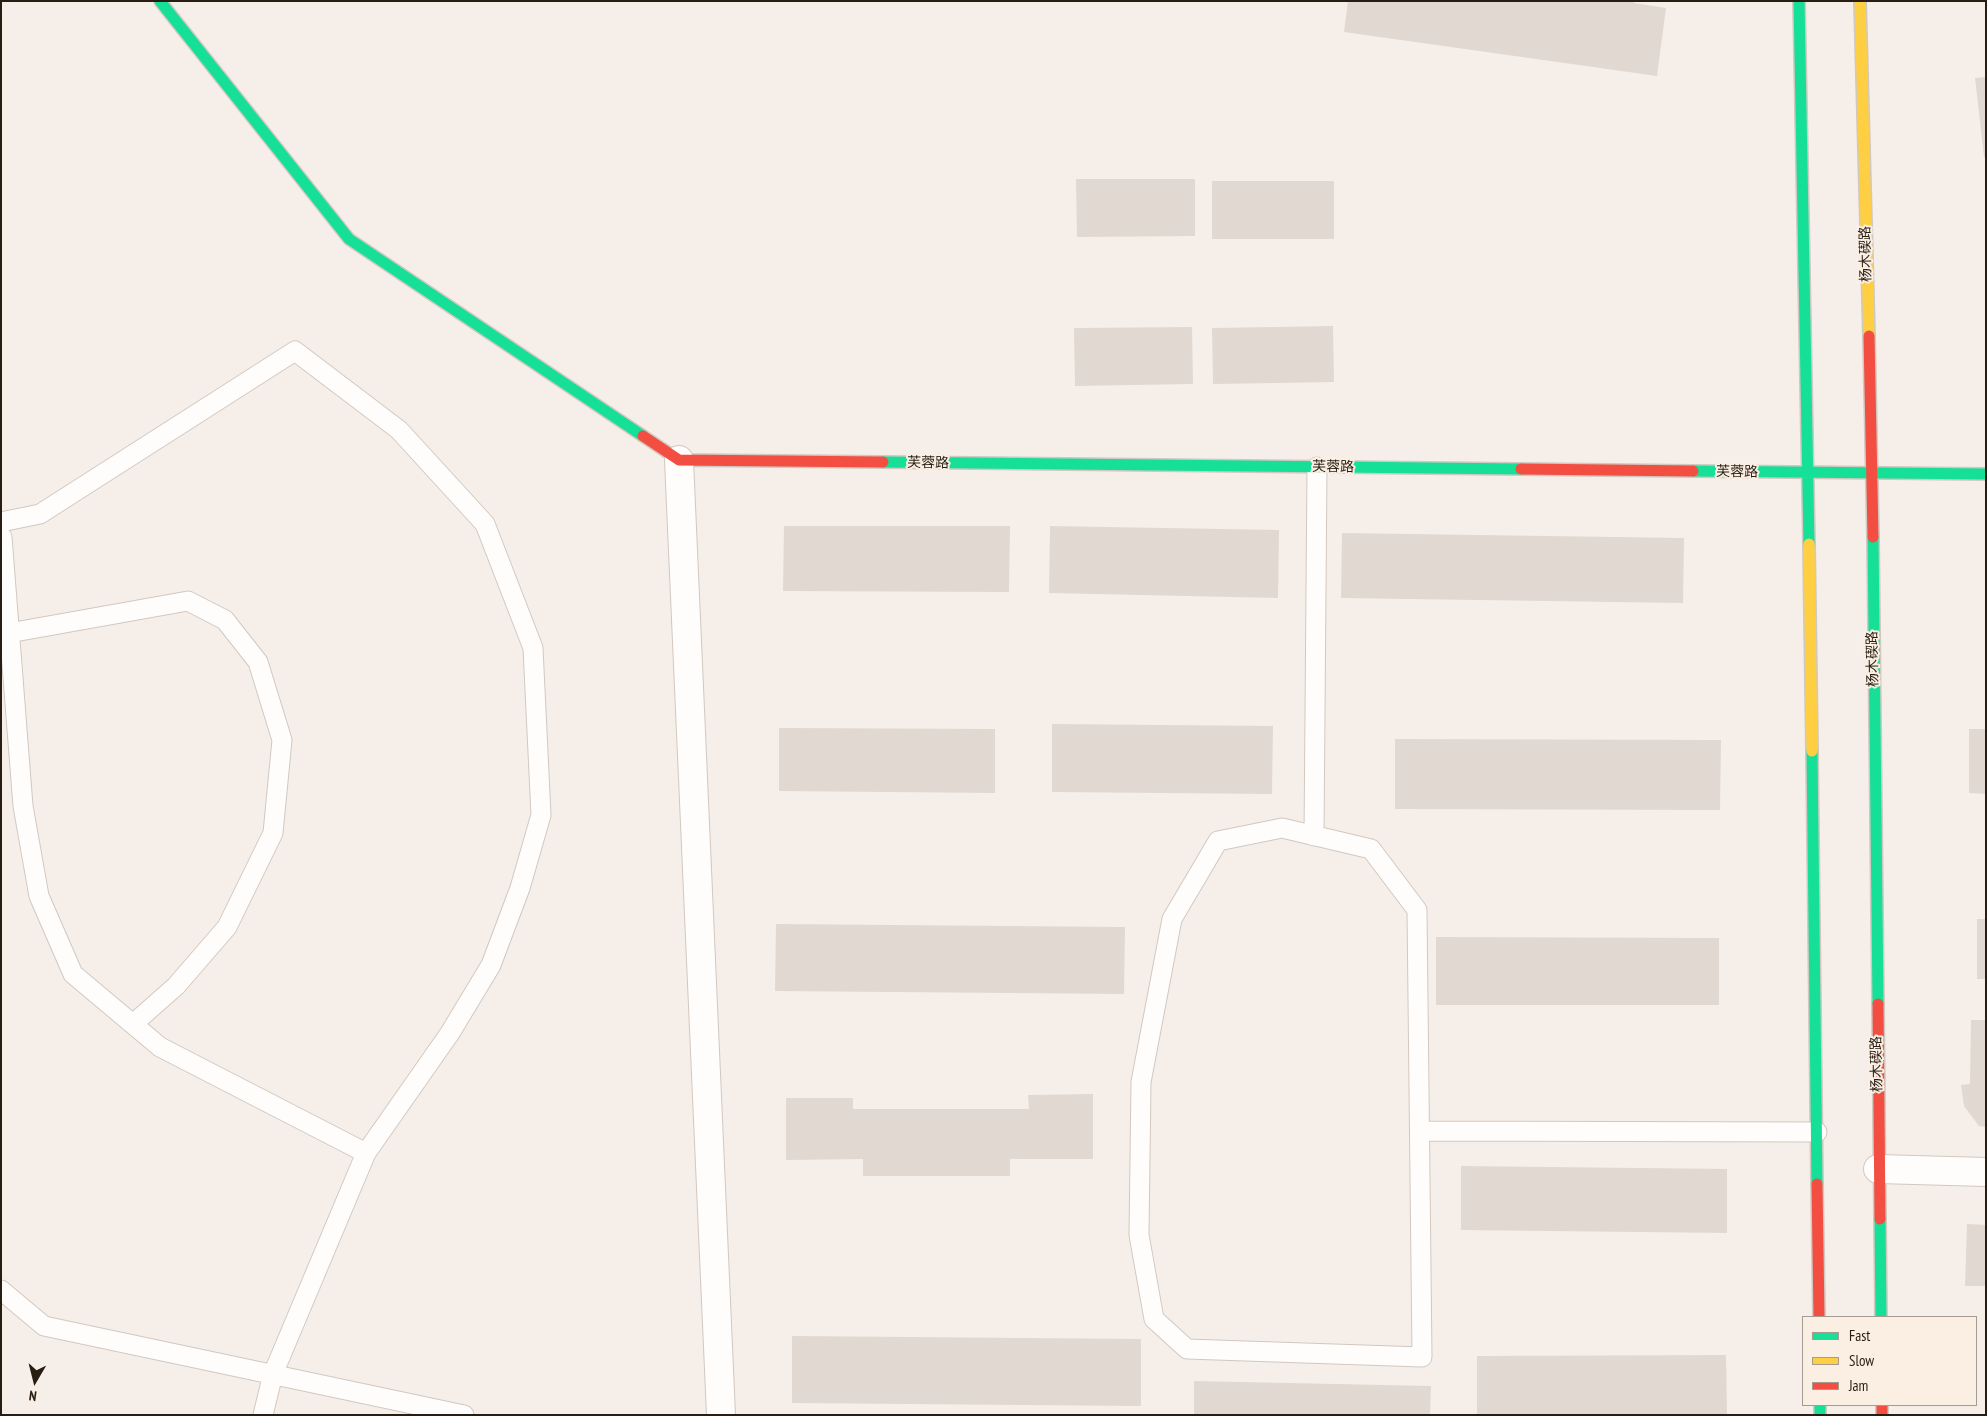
<!DOCTYPE html>
<html>
<head>
<meta charset="utf-8">
<style>
	body { margin:0 }
	#map { position:relative; width:1987px; height:1416px; overflow:hidden; background:#f6efe9; font-family:"PT Sans Narrow",sans-serif }
	canvas { display:block }
	.frame { position:absolute; inset:0; border:2px solid #271d12; pointer-events:none }
	.legend { position:absolute; left:1802px; top:1316px; width:175px; height:90px; box-sizing:border-box; background:#fbefe4; border:1px solid #a69b90; margin:0; padding:6px 9px; list-style:none; font-size:15px; color:#271d12 }
	.legend li { display:flex; align-items:center; gap:10px; height:25px }
	.legend b { width:25px; border:1px solid #a69b90 }
	.north { position:absolute; left:10px; top:1356px; width:50px; height:50px; -webkit-text-stroke:4px #fbefe4; paint-order:stroke; rotate:188deg; font-size:14px; font-weight:700; line-height:20px; text-align:center; color:#271d12 }
	.north::after { content:''; display:block; margin:auto; width:18px; height:22px; background:#271d12; clip-path:polygon(50% 0,100% 100%,50% 72%,0 100%) }
</style>
</head>
<body>
<div id="map">
<canvas width="1987" height="1416"></canvas>
<div class="frame"></div>
<ul class="legend">
<li><b style="height:6px;background:#16e098"></b>Fast</li>
<li><b style="height:6px;background:#ffcf43"></b>Slow</li>
<li><b style="height:6px;background:#f24e42"></b>Jam</li>
</ul>
<div class="north">N</div>
</div>
<script>
const ctx = document.querySelector('canvas').getContext('2d');
ctx.lineJoin = 'round';
function fill(path, color) { ctx.fillStyle = color; ctx.fill(path, 'evenodd'); }
function trace(path, color, width, dash) { ctx.strokeStyle = color; ctx.lineWidth = width; ctx.lineCap = dash ? 'butt' : 'round'; ctx.setLineDash(dash || []); ctx.stroke(path); }
function label(font, color, halo, rows, align = 'center') {
  ctx.font = font + ' "PT Sans Narrow","Noto Sans SC",sans-serif'; ctx.lineWidth = 4; ctx.setLineDash([]); ctx.textBaseline = 'middle'; ctx.strokeStyle = halo; ctx.fillStyle = color; for (const [text, x, y, turn = 0] of rows) {
    ctx.save(); ctx.translate(x, y); ctx.rotate((+turn || 0) * Math.PI / 180); ctx.textAlign = isNaN(turn) ? turn : align; if (halo) ctx.strokeText(text, 0, 0); ctx.fillText(text, 0, 0); ctx.restore();
  }
}
fill(new Path2D(`
	M1348 1H1634V3L1666 8 1657 76 1344 32Z
	M1986 77V157H1984L1975 78Z
	M1076 179H1195V236L1077 237Z
	M1212 181H1334V239H1212Z
	M1333 326 1334 382 1213 384 1212 328Z
	M1192 327 1193 384 1075 386 1074 328Z
	M784 526H1010L1009 592 783 591Z
	M1050 526 1279 530 1278 598 1049 593Z
	M1342 533 1684 538 1683 603 1341 598Z
	M1052 724 1273 726 1272 794 1052 792Z
	M779 728 995 729V793L779 791Z
	M1969 729H1986V794L1969 793Z
	M1395 739 1721 740 1720 810 1395 809Z
	M1977 919H1986V979H1977Z
	M776 924 1125 927 1124 994 775 991Z
	M1436 937 1719 938V1005H1436Z
	M1971 1020H1986V1127L1979 1126 1964 1106 1961 1085 1970 1084Z
	M1093 1094V1159H1010V1176H863V1159L786 1160V1098H853V1109H1029L1028 1095Z
	M1461 1166 1727 1169V1233L1461 1230Z
	M1967 1224 1986 1225V1286H1965Z
	M792 1336 1141 1339V1406L792 1403Z
	M1726 1355 1727 1415H1477V1356Z
	M1194 1381 1431 1386 1430 1415H1194Z`), '#e0d8d1');
const lane = new Path2D(`
	M1 522 40 514 295 351 399 430 485 524 533 648 541 815 520 888 491 965 450 1033 366 1153 273 1374 263 1415
	M2 537 23 806 39 896 73 974 160 1047 366 1153
	M9 633 188 601 225 620 258 662 282 740 273 833 227 927 176 986 133 1024
	M1282 828 1371 849 1417 910 1422 1357 1187 1349 1154 1319 1139 1235 1141 1082 1172 919 1218 841Z
	M1314 836 1317 467
	M1420 1131 1817 1132
	M1 1290 44 1326 464 1415`);
const street = new Path2D(`
	M679 460 721 1415
	M1878 1169 1986 1172`);
const fast = new Path2D(`
	M160 1 349 239 643 436
	M1799 1 1809 544
	M883 462 1521 469
	M1693 471 1986 474
	M1873 537 1878 1004
	M1812 751 1817 1184
	M1880 1219 1881 1317
	M1820 1405V1415`);
const slow = new Path2D(`
	M1860 1 1869 336
	M1809 544 1812 751`);
const jam = new Path2D(`
	M1869 336 1873 537
	M643 436 679 460 883 462
	M1521 469 1693 471
	M1878 1004 1880 1219
	M1817 1184 1819 1317
	M1882 1405V1415`);
trace(lane, '#d1c8c0', 21);
trace(street, '#d1c8c0', 30);
trace(fast, '#d1c8c0', 14);
trace(slow, '#d1c8c0', 14);
trace(jam, '#d1c8c0', 14);
trace(lane, '#fefdfc', 19);
trace(street, '#fefdfc', 28);
trace(fast, '#16e098', 11);
trace(slow, '#ffcf43', 11);
trace(jam, '#f24e42', 11);
label('14px', '#271d12', '#fbefe4', [
	["杨木碶路",1866,254,-91],
	["芙蓉路",928,463,1],
	["芙蓉路",1333,467,1],
	["芙蓉路",1737,472,1],
	["杨木碶路",1873,659,-91],
	["杨木碶路",1877,1064,-91]
]);
</script>
</body>
</html>
